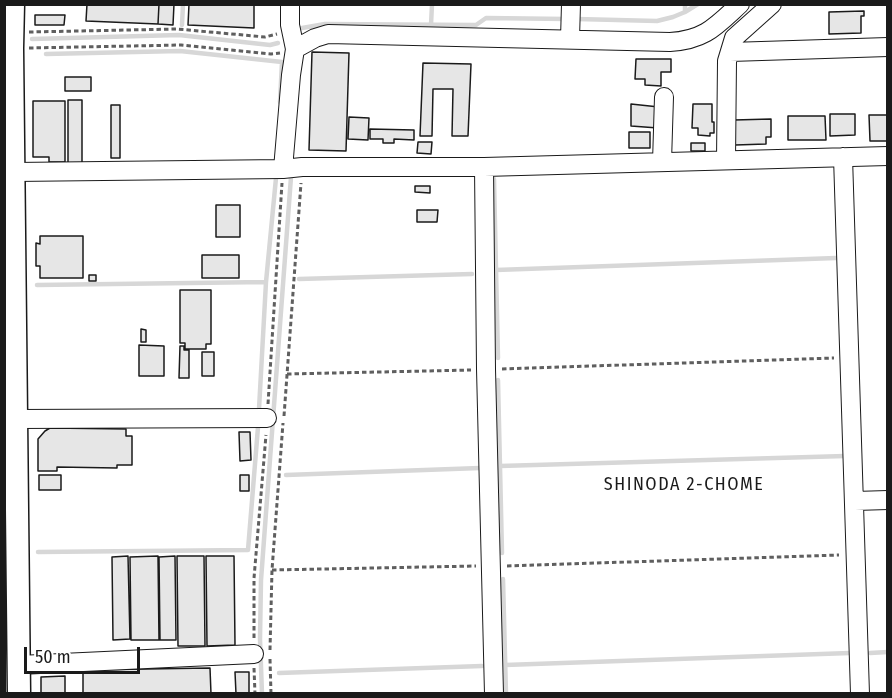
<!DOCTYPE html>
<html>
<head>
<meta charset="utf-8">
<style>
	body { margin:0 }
	#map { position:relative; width:892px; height:698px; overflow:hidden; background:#fff; font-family:"Fira Sans Condensed",sans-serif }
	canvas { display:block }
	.frame { position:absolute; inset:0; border:6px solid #1a1a1a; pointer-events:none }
	.scale { position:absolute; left:24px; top:647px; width:116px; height:27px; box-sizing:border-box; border:3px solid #1a1a1a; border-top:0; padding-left:8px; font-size:18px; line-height:21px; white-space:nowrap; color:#1a1a1a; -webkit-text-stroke:4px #fff; paint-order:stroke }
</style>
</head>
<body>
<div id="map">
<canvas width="892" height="698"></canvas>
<div class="frame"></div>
<div class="scale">50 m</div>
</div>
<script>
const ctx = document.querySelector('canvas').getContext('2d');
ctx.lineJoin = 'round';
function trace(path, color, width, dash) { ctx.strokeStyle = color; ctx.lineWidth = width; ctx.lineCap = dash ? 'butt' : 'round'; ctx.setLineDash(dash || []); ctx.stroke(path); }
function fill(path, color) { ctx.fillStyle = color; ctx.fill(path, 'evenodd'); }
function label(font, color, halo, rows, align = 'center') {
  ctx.font = font + ' "Fira Sans Condensed",sans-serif'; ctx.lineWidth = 4.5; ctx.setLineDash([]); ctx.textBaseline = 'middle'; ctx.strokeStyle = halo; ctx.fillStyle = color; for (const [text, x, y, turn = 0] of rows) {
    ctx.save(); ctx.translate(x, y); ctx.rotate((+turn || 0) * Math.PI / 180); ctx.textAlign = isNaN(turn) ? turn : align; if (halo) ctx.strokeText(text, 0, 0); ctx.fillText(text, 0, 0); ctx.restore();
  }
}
trace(new Path2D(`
	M685 12 698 4
	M577 19 657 21 673 17 685 12V4
	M182 25 183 4
	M431 25 432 4
	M302 28 325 24 476 25 486 18 567 19
	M32 39 179 35 270 45 278 43
	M46 54 180 51 282 62 280 102
	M494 179 498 358
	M496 270 836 258
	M299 279 472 274
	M37 285 266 282
	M498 380 502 553
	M259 409 266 282 276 178
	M500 466 845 456
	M286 475 480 468
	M38 552 248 550 258 427
	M503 579 506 694
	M870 653 888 652
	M505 665 850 653
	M279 673 482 666
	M262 694 260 639 261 580 291 177`), '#d7d7d7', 4.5);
const building = new Path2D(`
	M87 4H159L158 24 86 21Z
	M159 4H174L173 25 158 24Z
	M189 4 254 5V28L188 25Z
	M864 11V16H861V33L829 34V12Z
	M35 15H65L64 25H35Z
	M312 52 349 53 346 151 309 150Z
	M636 59H671V72H661V86L645 85V79H635Z
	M423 63 471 64 468 136H452L453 89H433L432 136H420Z
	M65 77H91V91H65Z
	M68 100H82V163H68Z
	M33 101H65V162H49V157H33Z
	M631 104 659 107 658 128 631 126Z
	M693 104H712V122H714V133H710V136L698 135V128H692Z
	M111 105H120V158H111Z
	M830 114H855V135L830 136Z
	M869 115H888V141H870Z
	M788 116H825L826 140H788Z
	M349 117 369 118 368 140 348 139Z
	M771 119V137H766V144L735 145 734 120Z
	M370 129 414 130V140L394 139V143H383V139H370Z
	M629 132H650V148H629Z
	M418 142H432L431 154 417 153Z
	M691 143H705V151H691Z
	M415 186H430V193L415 192Z
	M216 205H240V237H216Z
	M417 210H438L437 222H417Z
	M40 236H83V278H40V266H36V243L40 244Z
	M202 255H239V278H202Z
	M89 275H96V281H89Z
	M180 290H211V344H206V349H185V343H180Z
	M141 329 146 330V342H141Z
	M139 345 164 346V376H139Z
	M180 346H184V350H189V378H179Z
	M202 352H214V376H202Z
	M50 428 126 429V436H132V465H117V468L57 467V471H38V439L45 431Z
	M239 432H250L251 460 240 461Z
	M39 475H61V490H39Z
	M240 475H249V491H240Z
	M128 556 130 639 113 640 112 557Z
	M158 556 159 640H131L130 557Z
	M175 556 176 640H160L159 557Z
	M177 556H204L205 646H178Z
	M206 556H234L235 645 207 646Z
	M210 668 211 694H83V670Z
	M235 672H249V694H236Z
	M65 676V694H41V677Z`);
fill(building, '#e6e6e6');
trace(building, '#1a1a1a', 1.5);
const minor = new Path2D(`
	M570 39 571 4
	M295 49 315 38 328 34 670 42C705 40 716 26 740 4
	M730 52 888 47
	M843 157 860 694
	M726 160 727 61 734 38 772 4
	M662 162 664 97
	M484 167 486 369 494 694
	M283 169 291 75 295 49 290 25V4
	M14 172 283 169 302 167H484L888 156
	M16 419 267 418
	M855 501 888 500
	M19 665 254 654`);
const major = new Path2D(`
	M13 4 12 48 19 694`);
trace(minor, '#1a1a1a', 20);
trace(major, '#1a1a1a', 25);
trace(new Path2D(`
	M29 32 177 29 265 37 277 34
	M29 48 181 45 271 54 280 53
	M502 369 834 358
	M287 374 471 370
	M268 404 282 183
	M284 416 301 183
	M507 566 839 555
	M272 570 476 566
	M254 638V578L266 435
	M270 650 272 570 283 423
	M270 659 271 694
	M254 668 255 694`), '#5f5f5f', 3, [4.5, 3]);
trace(minor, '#fff', 18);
trace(major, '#fff', 22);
ctx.letterSpacing = '1.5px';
label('18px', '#1a1a1a', '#fff', [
	["SHINODA 2-CHOME",684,485]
]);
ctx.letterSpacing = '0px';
</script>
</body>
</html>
